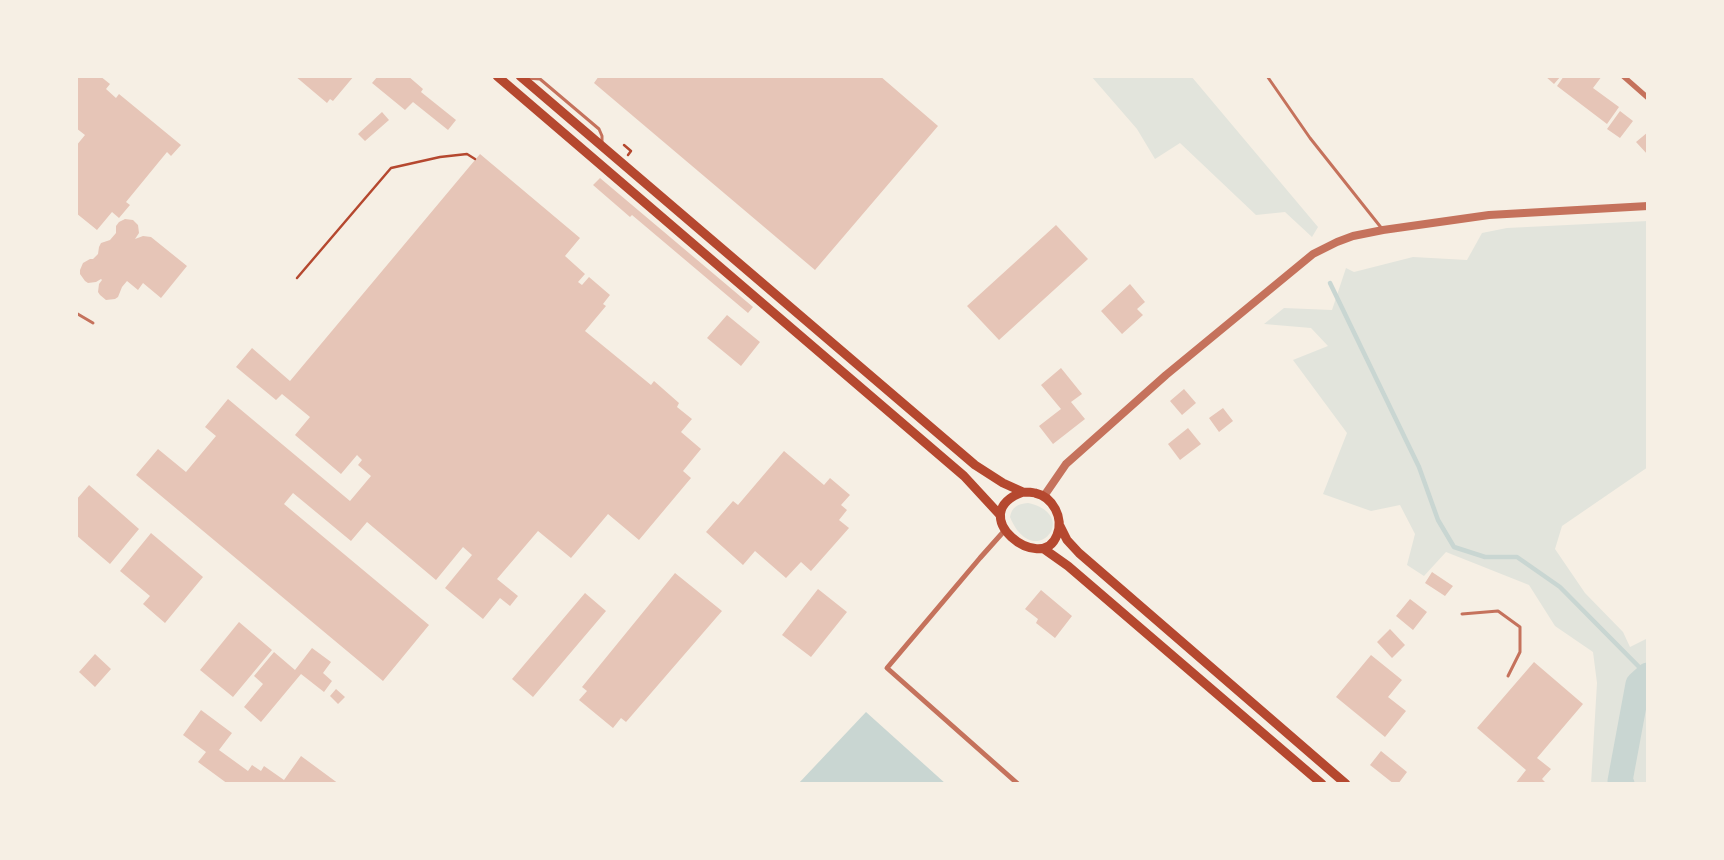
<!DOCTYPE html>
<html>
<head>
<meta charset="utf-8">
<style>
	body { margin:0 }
	#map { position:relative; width:1724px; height:860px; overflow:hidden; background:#f6efe4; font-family:"Noto Sans",sans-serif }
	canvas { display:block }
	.frame { position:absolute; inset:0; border:78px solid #f6efe4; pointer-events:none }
</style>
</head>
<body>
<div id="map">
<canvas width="1724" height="860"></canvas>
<div class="frame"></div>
</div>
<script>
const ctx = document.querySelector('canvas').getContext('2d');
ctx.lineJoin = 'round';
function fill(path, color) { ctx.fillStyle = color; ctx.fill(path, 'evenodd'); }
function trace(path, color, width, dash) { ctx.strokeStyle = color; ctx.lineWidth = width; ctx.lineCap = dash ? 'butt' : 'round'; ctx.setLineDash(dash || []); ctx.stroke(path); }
fill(new Path2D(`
	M1091 76H1191L1318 227 1312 237 1285 212 1256 215 1180 143 1155 159 1137 129Z
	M1648 221V467L1562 526 1555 549 1585 593 1623 632 1630 647 1648 638V784H1591L1597 683 1593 652 1555 626 1529 585 1446 552 1424 576 1407 565 1415 534 1400 505 1371 511 1323 494 1347 433 1293 360 1328 346 1311 328 1264 324 1284 308 1332 310 1346 268 1354 272 1413 257 1467 260 1482 233 1507 228Z
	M1028 503C1083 515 1033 573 1010 517 1012 507 1017 504 1028 503Z`), '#e2e4dc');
fill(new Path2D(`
	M866 712 946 784H798Z`), '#c9d6d2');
trace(new Path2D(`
	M1330 283 1419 467 1438 520 1454 547 1485 557H1517L1560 587 1647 675`), '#c9d6d2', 4.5);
trace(new Path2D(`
	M1622 784 1620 781 1638 684 1648 675`), '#c9d6d2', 25);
fill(new Path2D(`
	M76 76H100L110 84 106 89 116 98 119 94 181 145 171 156 167 152 126 202 130 205 119 218 112 212 97 230 76 213V146L85 135 76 128Z
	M295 76H354L333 101 330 99 327 103Z
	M378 76H408L423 89 421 92 456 120 448 130 413 102 405 110 372 83Z
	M599 76H880L938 126 815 270 594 83Z
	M1545 76H1561L1554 84Z
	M1564 76H1602L1593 88 1619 107 1607 124 1557 86Z
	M1620 111 1633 121 1620 138 1607 129Z
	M382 112 389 120 365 141 358 134Z
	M1648 132V155L1636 142Z
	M480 154 580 238 565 256 585 274 578 282 582 285 589 277 610 295 603 304 606 306 585 331 651 385 654 381 679 403 677 407 692 419 681 432 701 449 683 471 691 478 639 540 608 514 571 558 538 531 497 579 518 596 510 606 500 598 483 619 445 588 472 555 463 547 436 580 367 522 351 541 293 493 284 504 429 625 383 681 136 475 158 449 186 472 216 436 205 427 228 399 350 501 371 476 358 465 362 460 357 455 341 474 295 435 310 417 282 394 276 400 236 367 252 348 290 381Z
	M600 178 753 307 748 313 632 215 630 217 593 185Z
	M125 219 133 220 138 225 139 233 135 239 143 236 151 237 187 266 161 298 143 283 138 290 127 281 122 287 118 297 115 299 106 300 100 295 98 292 99 284 102 280 101 279 96 282 88 283 85 281 80 274V270L83 263 90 259H93L98 254 99 247 101 243 110 240 116 233V226L119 222Z
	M1056 225 1088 259 999 340 967 306Z
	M1130 284 1145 302 1137 309 1143 315 1122 334 1101 311Z
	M727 315 760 342 741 366 707 338Z
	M1061 368 1082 394 1071 402 1085 419 1053 444 1039 426 1061 409 1041 385Z
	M1184 389 1196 403 1182 415 1170 401Z
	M1223 408 1233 421 1219 432 1209 418Z
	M1188 428 1201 444 1180 460 1168 444Z
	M784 451 824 485 830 478 850 495 841 505 847 510 839 520 849 528 811 571 801 562 786 578 755 551 743 565 706 532 733 501 738 505Z
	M89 485 139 529 110 564 76 535V500Z
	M151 533 203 577 165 623 143 604 150 596 120 571Z
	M1432 572 1453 586 1445 596 1425 583Z
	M675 573 722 611 626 722 621 718 613 728 579 700 587 691 582 687Z
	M818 589 847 612 811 657 782 635Z
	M1041 590 1072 616 1055 638 1036 623 1038 619 1025 609Z
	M585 593 606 611 533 697 512 679Z
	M1410 599 1427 612 1413 630 1396 616Z
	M239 622 272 650 233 697 200 670Z
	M1390 629 1405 645 1392 658 1377 642Z
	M312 648 331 662 323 673 332 681 324 692 301 674 261 722 244 707 263 684 254 676 274 652 295 670Z
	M95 654 111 669 95 687 79 672Z
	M1371 655 1402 680 1388 697 1406 711 1385 737 1336 697Z
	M1534 662 1583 704 1537 758 1551 769 1542 779 1547 784H1515L1526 770 1477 728Z
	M336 689 345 697 338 704 330 696Z
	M201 710 232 733 219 750 248 771 252 765 261 771 264 766 284 780 301 756 339 784H228L198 762 206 752 183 735Z
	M1381 751 1407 772 1398 784H1394L1370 765Z`), '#e6c5b7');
trace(new Path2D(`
	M624 145 631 151 628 155
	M297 278 391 168 440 157 467 154 475 159`), '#b5482f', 2.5);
trace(new Path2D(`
	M1267 76 1310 138 1383 230
	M525 78 540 79 599 129 602 136V142
	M76 313 93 323
	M1462 614 1498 611 1520 627V652L1508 676`), '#c5725c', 3);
trace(new Path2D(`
	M1623 76 1648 98
	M1005 530 980 558 887 668 1018 784`), '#c5725c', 5);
trace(new Path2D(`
	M1044 496 1066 464 1166 375 1313 254 1337 242 1353 236 1383 230 1489 215 1648 206`), '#c5725c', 8);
trace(new Path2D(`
	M497 76 964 476 1000 515
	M520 76 975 465 1003 483 1023 492
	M1023 492C1027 492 1031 492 1035 493 1053 497 1064 518 1057 535 1042 576 962 514 1023 492Z
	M1060 526 1067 540 1079 553 1346 784
	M1044 549 1068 566 1322 784`), '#b5482f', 9);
</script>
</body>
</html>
